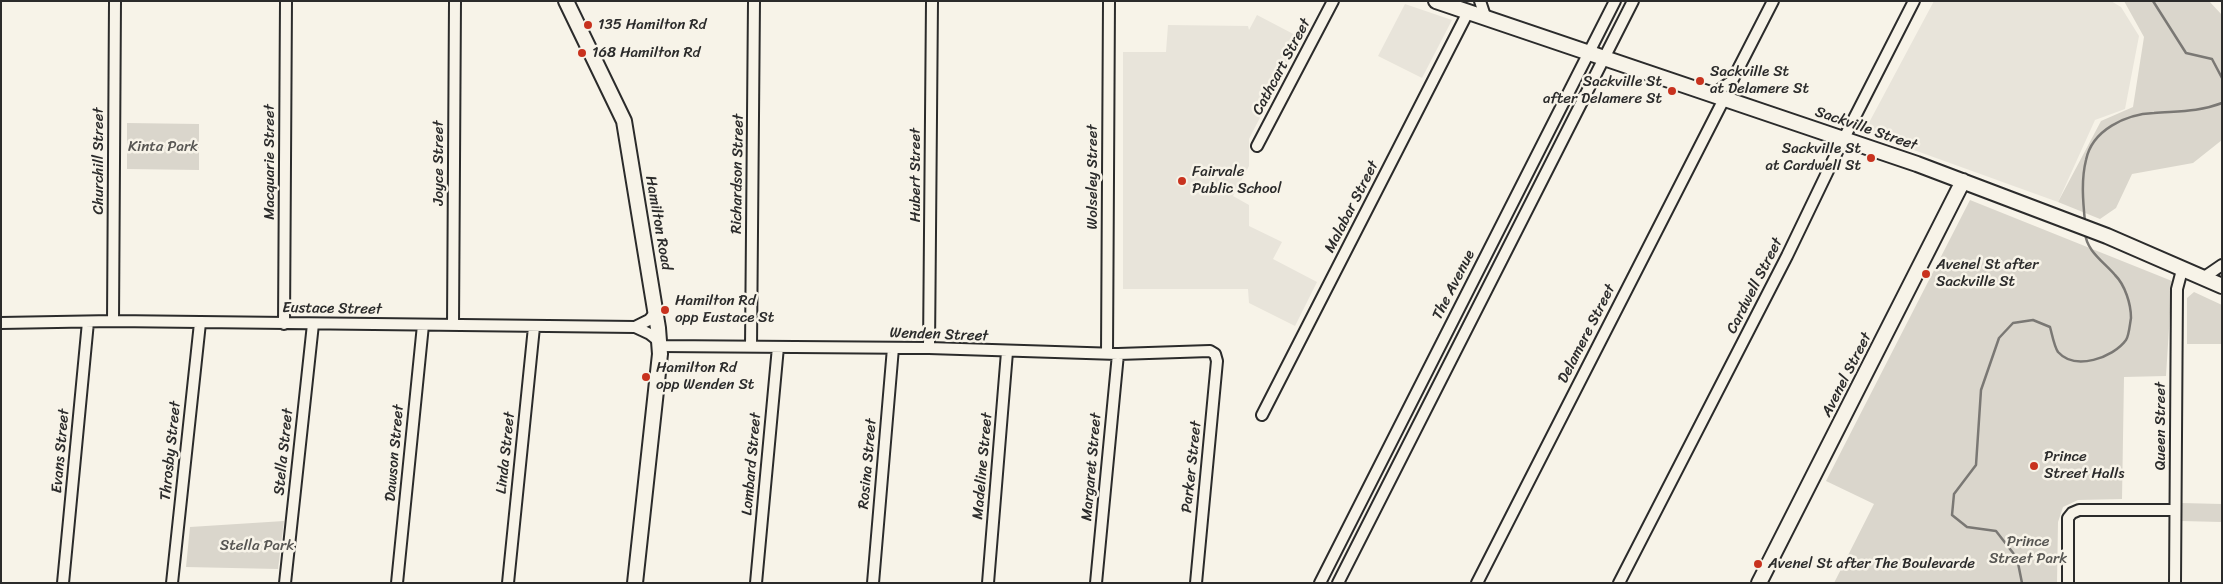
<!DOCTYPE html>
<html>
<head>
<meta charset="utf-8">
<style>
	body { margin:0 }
	#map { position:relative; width:2223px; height:584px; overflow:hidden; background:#f7f3e8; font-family:Sriracha,sans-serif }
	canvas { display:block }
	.frame { position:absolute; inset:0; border:2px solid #2b2b2b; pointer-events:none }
</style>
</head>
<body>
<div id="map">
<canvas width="2223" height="584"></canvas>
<div class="frame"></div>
</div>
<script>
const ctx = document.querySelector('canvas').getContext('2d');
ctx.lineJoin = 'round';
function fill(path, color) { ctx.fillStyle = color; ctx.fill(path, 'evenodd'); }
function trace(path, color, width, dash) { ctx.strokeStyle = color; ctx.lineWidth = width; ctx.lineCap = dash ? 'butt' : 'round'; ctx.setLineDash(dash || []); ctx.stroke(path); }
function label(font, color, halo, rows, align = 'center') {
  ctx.font = font + ' Sriracha,sans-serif'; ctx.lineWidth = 5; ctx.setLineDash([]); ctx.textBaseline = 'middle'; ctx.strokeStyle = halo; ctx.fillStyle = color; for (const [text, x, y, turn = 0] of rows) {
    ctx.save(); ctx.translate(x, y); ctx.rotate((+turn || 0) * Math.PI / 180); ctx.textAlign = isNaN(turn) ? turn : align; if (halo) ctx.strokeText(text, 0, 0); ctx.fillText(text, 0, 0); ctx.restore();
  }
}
fill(new Path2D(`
	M1934 1H2111L2121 7 2139 36 2125 109 2095 120 2058 202 1864 132Z
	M1405 4 1452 20 1422 78 1378 56Z
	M1257 15 1301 38 1249 139V166L1233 196 1249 205V226L1282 242 1273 259 1317 282 1295 326 1249 303 1248 289H1123V52H1166L1168 25 1248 26 1249 30Z`), '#e8e4da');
fill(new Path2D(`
	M2124 1H2209L2222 15V140L2193 163 2132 174 2116 208 2100 219 2058 202 2101 121 2133 107 2144 37Z
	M127 123 199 124V170L127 169Z
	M1970 200 2172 281 2166 376 2124 377 2122 499 2078 500 2063 507 2058 522 2057 583H1834L1874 504 1826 481Z
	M2194 292 2222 305V344H2187V298Z
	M2181 503 2222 504V522L2181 521Z
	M284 521 278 569 186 567 190 527Z`), '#dad6cc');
trace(new Path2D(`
	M2153 1 2186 53 2212 59 2222 78
	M2085 222C2083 202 2081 180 2086 160 2092 130 2126 114 2154 113 2178 111 2199 112 2222 103
	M2022 583 2017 558 1996 531 1967 527 1952 515 1954 494 1976 465 1981 390 1999 338 2013 323 2033 320 2050 327C2052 334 2054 346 2058 352 2075 371 2113 358 2126 340 2129 336 2130 323 2131 318 2131 304 2125 285 2115 275 2104 262 2086 251 2085 232`), '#7a7874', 2.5);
const street = new Path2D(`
	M1480 1 1486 19
	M1712 95 1732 81 1773 1
	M1257 146 1333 1
	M2203 278 2222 265
	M113 321 115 1
	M1 323 113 321 635 327 649 320 656 312
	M284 324 286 1
	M453 325 455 1
	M635 327 650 334 660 342
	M660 346 929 348 1118 354 1210 351 1215 354 1217 361 1196 583
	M751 346 754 1
	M929 348 932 1
	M1107 353 1109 1
	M1262 415 1468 12
	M63 583 88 322
	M172 583 200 323
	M285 583 313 324
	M397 583 423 325
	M508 583 534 327
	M756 583 778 347
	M873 583 893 348
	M988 583 1007 352
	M1096 583 1118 354
	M1320 583 1615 1
	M1338 583 1633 1
	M1477 583 1724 99
	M1619 583 1787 256 1838 150 1914 1
	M2068 583V518L2072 513 2079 510H2175
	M2175 583 2177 289 2182 270`);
const secondary = new Path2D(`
	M566 1 624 121 658 328 660 354 635 583
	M1436 1 1917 164 2107 236 2222 286
	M1759 583 1963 181`);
trace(street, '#2b2b2b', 14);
trace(secondary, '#2b2b2b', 18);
trace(street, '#f7f3e8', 10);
trace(secondary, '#f7f3e8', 14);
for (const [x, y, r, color] of [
	[588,25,5,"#c8321e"],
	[582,53,5,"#c8321e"],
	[1700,81,5,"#c8321e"],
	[1672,91,5,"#c8321e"],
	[1871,158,5,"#c8321e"],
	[1182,181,5,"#c8321e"],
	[1926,274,5,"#c8321e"],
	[665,310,5,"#c8321e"],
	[646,377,5,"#c8321e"],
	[2034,466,5,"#c8321e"],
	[1758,564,5,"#c8321e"]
]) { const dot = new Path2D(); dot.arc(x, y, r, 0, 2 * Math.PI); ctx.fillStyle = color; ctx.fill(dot); trace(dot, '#f7f3e8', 2); }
label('15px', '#2b2b2b', '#f7f3e8', [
	["135 Hamilton Rd",598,25],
	["168 Hamilton Rd",592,53],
	["Sackville St",1710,72],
	["at Delamere St",1710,89],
	["Sackville St",1662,82,"right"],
	["after Delamere St",1662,99,"right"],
	["Sackville St",1861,149,"right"],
	["at Cardwell St",1861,166,"right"],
	["Fairvale",1192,172],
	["Public School",1192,189],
	["Avenel St after",1936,265],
	["Sackville St",1936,282],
	["Hamilton Rd",675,301],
	["opp Eustace St",675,318],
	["Hamilton Rd",656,368],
	["opp Wenden St",656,385],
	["Prince",2044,457],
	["Street Halls",2044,474],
	["Avenel St after The Boulevarde",1768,564]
], 'left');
label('15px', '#2b2b2b', '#f7f3e8', [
	["Cathcart Street",1282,67,-62],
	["Sackville Street",1866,129,19],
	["Churchill Street",99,161,-90],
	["Macquarie Street",270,162,-90],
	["Joyce Street",439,163,-90],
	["Richardson Street",738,174,-89],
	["Hubert Street",916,175,-90],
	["Wolseley Street",1093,177,-90],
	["Malabar Street",1352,207,-63],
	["Hamilton Road",658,223,80],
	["The Avenue",1454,285,-63],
	["Cardwell Street",1755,286,-63],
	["Eustace Street",332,309,1],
	["Delamere Street",1587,334,-63],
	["Wenden Street",939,335,2],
	["Avenel Street",1847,375,-63],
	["Queen Street",2161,426,-90],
	["Evans Street",61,451,-85],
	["Throsby Street",171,451,-84],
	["Stella Street",284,452,-84],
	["Dawson Street",395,453,-85],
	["Linda Street",506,453,-84],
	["Lombard Street",752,464,-85],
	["Rosina Street",868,464,-85],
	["Madeline Street",983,466,-85],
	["Margaret Street",1092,467,-85],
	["Parker Street",1192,467,-84]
]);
label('15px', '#575653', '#f7f3e8', [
	["Kinta Park",163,147],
	["Prince",2028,542],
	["Street Park",2028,559],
	["Stella Park",257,546]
]);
</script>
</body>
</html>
